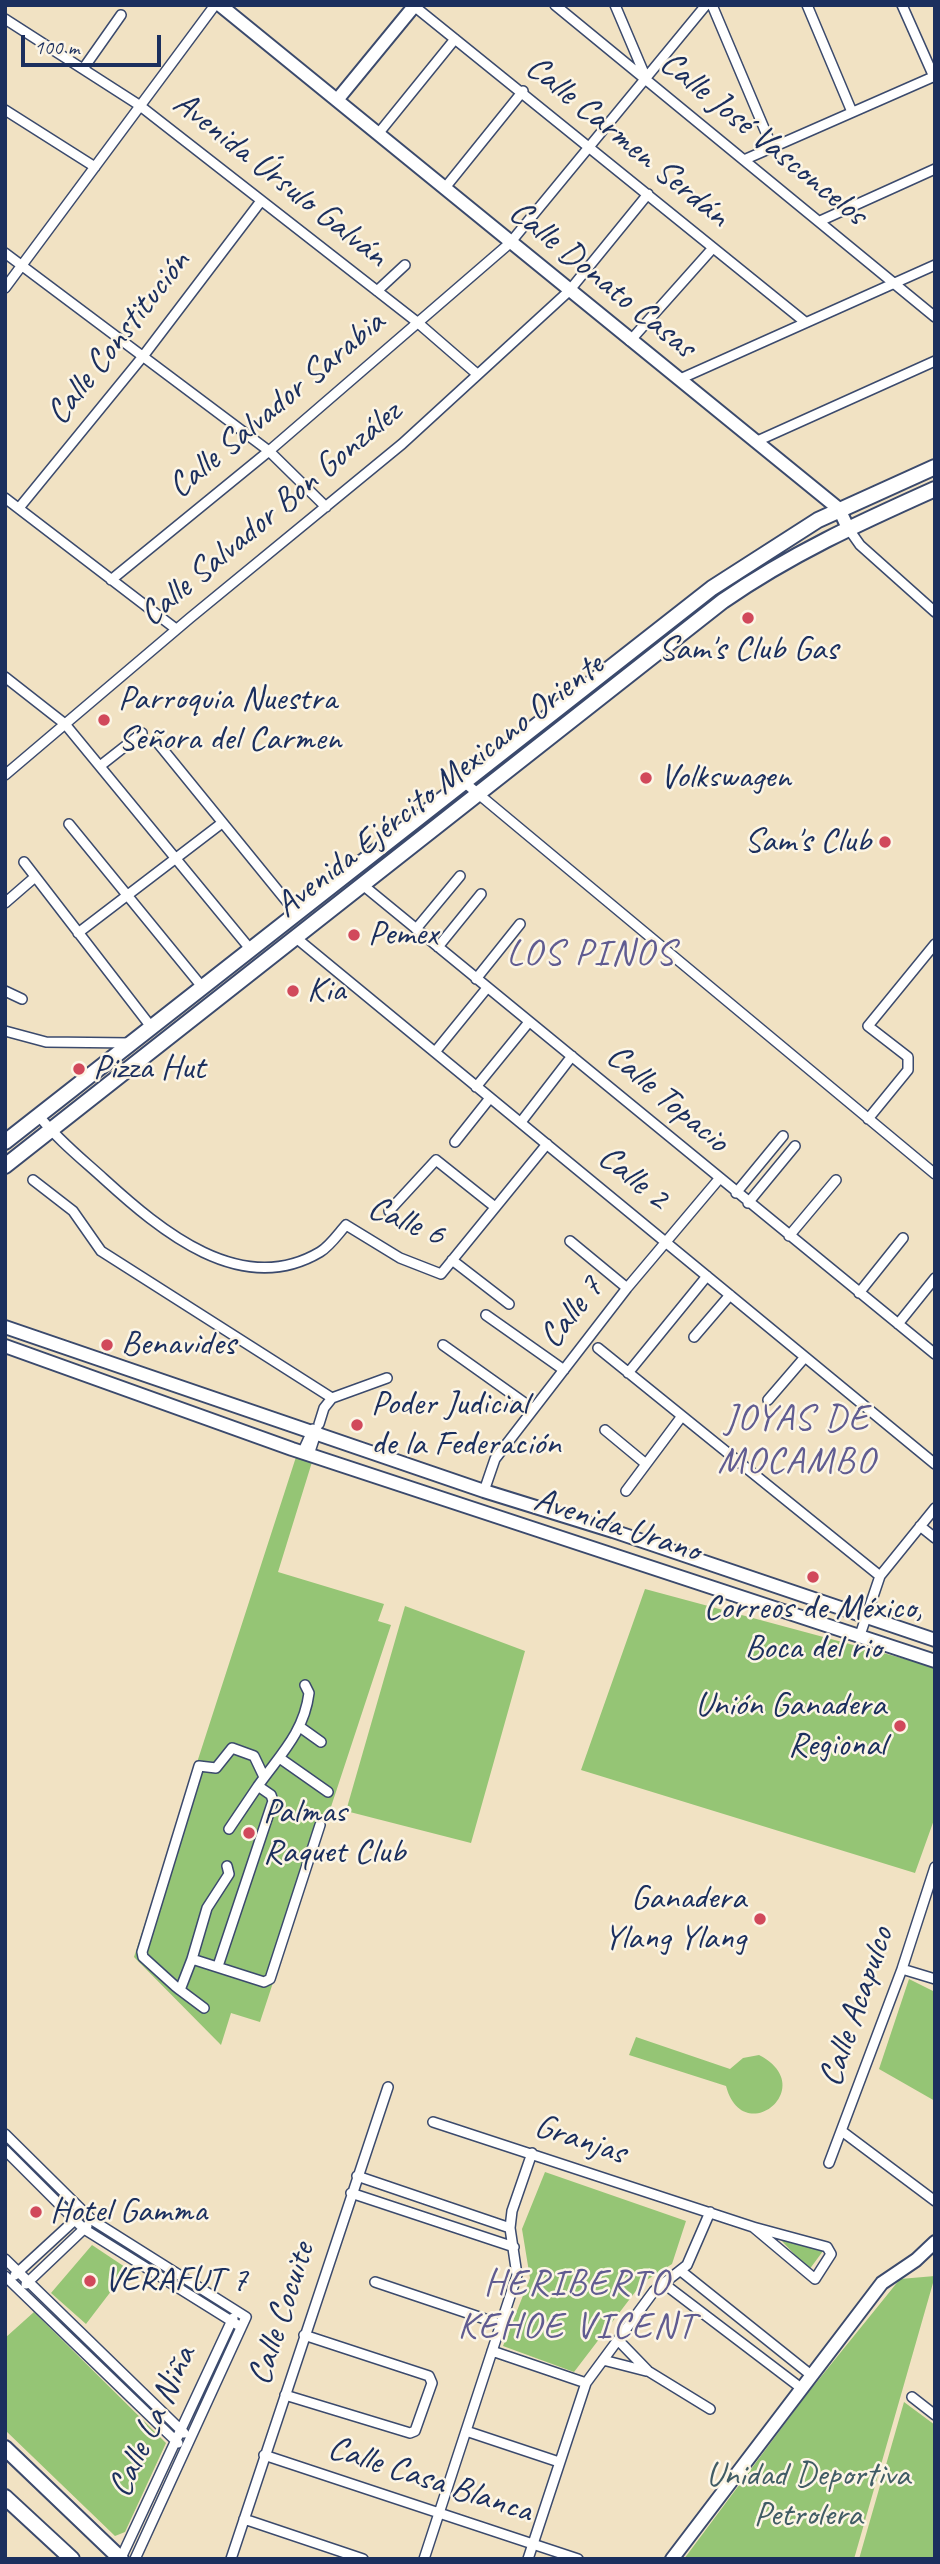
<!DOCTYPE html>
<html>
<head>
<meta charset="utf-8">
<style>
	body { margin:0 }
	#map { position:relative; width:940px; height:2564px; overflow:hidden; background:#f1e2c3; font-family:Caveat,sans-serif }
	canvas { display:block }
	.frame { position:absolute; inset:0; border:7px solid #1b2f5e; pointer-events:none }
	.scale { position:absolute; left:21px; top:35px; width:140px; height:32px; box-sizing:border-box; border:4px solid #1b2f5e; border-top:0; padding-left:9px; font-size:21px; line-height:24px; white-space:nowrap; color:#1b2f5e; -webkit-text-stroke:5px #fcf5e5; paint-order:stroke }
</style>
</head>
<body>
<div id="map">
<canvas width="940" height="2564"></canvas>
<div class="frame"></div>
<div class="scale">100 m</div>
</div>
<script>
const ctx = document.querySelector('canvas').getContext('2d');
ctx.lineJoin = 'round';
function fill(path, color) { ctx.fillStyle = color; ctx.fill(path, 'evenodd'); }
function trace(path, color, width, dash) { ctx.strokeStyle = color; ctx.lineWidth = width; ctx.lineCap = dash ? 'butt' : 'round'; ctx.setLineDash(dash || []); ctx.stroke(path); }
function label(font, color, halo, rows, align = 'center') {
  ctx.font = font + ' Caveat,sans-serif'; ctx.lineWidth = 5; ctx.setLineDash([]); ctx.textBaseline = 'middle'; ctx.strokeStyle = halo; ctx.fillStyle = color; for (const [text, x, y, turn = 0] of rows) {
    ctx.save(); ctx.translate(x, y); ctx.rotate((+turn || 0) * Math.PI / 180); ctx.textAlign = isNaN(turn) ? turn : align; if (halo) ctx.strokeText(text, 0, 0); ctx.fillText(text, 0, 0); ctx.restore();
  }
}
fill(new Path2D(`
	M296 1457 312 1462 278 1572 384 1604 378 1621 391 1625 260 2022 231 2013 221 2045 134 1957Z
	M645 1589 935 1667V1817L915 1873 581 1770Z
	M405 1606 525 1651 471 1843 346 1811Z
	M909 1979 935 1992V2101L879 2069Z
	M636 2037 730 2069 743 2058 759 2055C821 2087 743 2150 726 2086L629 2055Z
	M545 2172 686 2221 672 2264 642 2283 574 2372 503 2346 530 2278 522 2229Z
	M781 2240 823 2251 809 2270Z
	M92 2245 128 2269 86 2324 51 2293Z
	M935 2276 854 2559H684L807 2394 900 2279Z
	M34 2312 166 2443 125 2532 115 2536 5 2430V2338Z
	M904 2402 935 2425V2559H859Z`), '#95c575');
const street = new Path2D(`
	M555 5 935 317
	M615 5 646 78
	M712 5 772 147
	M807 5 852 112
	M902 5 934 77
	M414 6 805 322
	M5 19 139 105 417 322 477 374
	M83 69 121 15
	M5 110 95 167
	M378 134 455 39
	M746 159 935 76
	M444 189 523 91
	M820 221 935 169
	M5 253 269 451 326 507
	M5 288 215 5
	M377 291 405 265
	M630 341 712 249
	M680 379 935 265
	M755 442 935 361
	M5 498 176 629
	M19 508 144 355 261 201
	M848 528 860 545 935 612
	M111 580 269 451 510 243 706 5
	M5 677 65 724 251 950
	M157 742 297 914
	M100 766 142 733
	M5 775 190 618 402 444 569 291 648 194
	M464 782 935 1174
	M69 824 203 988
	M24 862 152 1028
	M364 886 935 1354
	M5 903 35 877
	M416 929 460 876
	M78 933 222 823
	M295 937 935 1464
	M438 947 481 894
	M476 979 520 924
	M5 991 22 999
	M5 1031 46 1042 131 1043
	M435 1052 487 988
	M476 1087 529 1022
	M39 1116C58 1140 82 1159 104 1179 160 1230 241 1299 320 1252 330 1246 338 1234 346 1225L400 1258 441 1274 547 1144
	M868 1119 908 1070V1057L868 1026 935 944
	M521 1122 572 1056
	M455 1142 490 1098
	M33 1180 73 1211 101 1251 332 1398
	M736 1193 783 1136
	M748 1203 795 1146
	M389 1211 436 1160 495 1207
	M789 1236 836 1180
	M570 1241 627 1288
	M452 1260 509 1304
	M859 1293 903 1238
	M486 1315 564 1370
	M898 1324 935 1278
	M694 1337 730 1295
	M443 1345 533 1409
	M598 1348 880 1576
	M628 1373 707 1276
	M768 1400 805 1357
	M319 1424 324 1408 332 1398 387 1378
	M605 1430 646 1464
	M302 1453 313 1429
	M309 1455 317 1430
	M484 1491 495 1459 505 1446 627 1288 719 1179
	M626 1491 682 1416
	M920 1526 935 1538
	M859 1638 880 1576 935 1508
	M300 1727 321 1742
	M281 1759 328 1792
	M264 1777 254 1756 232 1748 216 1768 199 1766 142 1952 143 1957 175 1986 180 1990 192 1959 264 1982 270 1979 320 1825
	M229 1829 258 1786
	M192 1959 207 1908 229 1874 227 1866
	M218 1966 273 1801 271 1795 258 1786C279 1756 304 1733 309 1693L305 1685
	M902 1969 935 1979
	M180 1990 204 2008
	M433 2122 753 2227 827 2247 831 2254 815 2279 753 2227
	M843 2132 935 2201
	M5 2134 92 2220 246 2317 135 2559
	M5 2150 84 2229 241 2327
	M829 2163 902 1969 935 1867
	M357 2176 510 2228
	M351 2193 514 2247
	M5 2259 184 2433
	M681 2271 811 2375
	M15 2275 77 2218
	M5 2276 178 2443
	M375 2282 500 2324
	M663 2283 801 2388
	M26 2284 87 2226
	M618 2340 648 2371 710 2409
	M492 2351 586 2383
	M603 2360 646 2371
	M285 2395 410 2433 415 2431 432 2383 429 2376 304 2335
	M912 2397 935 2415
	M466 2431 559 2462
	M264 2455 578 2559
	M244 2519 363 2559
	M121 2558 233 2318
	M231 2559 388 2087
	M424 2559 517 2275 510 2228 512 2211 532 2153
	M528 2559 586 2383 654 2291 687 2265 710 2212`);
const secondary = new Path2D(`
	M220 5 839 509 848 528
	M337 100 415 5
	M5 1327 484 1491 613 1531 935 1640
	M5 1346 292 1449 935 1661
	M672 2559 882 2283 916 2260 935 2242`);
const primary = new Path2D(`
	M5 1142 712 588 818 520 935 467
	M5 1166 723 601C791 554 859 523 935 489
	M5 2448 121 2559
	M5 2497 72 2559`);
trace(street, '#3b4a6d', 12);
trace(secondary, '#3b4a6d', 16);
trace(primary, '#3b4a6d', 18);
trace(street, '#fff', 9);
trace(secondary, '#fff', 12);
trace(primary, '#fff', 14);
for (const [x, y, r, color] of [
	[748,618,7,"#d1495b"],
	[104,720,7,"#d1495b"],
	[646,778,7,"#d1495b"],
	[885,842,7,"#d1495b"],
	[354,935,7,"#d1495b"],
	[293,991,7,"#d1495b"],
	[79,1069,7,"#d1495b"],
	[107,1345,7,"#d1495b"],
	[357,1425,7,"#d1495b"],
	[813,1577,7,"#d1495b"],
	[900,1726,7,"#d1495b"],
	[249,1833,7,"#d1495b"],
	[760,1919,7,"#d1495b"],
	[36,2212,7,"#d1495b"],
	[90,2281,7,"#d1495b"]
]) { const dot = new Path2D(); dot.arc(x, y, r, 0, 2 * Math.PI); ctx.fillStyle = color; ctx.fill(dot); trace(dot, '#fcf5e5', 2.5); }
label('35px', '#1b2f5e', '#fcf5e5', [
	["Calle José Vasconcelos",763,139,39],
	["Calle Carmen Serdán",627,142,39],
	["Avenida Úrsulo Galván",280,180,38],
	["Calle Donato Casas",602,280,39],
	["Calle Constitución",119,338,-52],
	["Calle Salvador Sarabia",277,405,-40],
	["Calle Salvador Bon González",271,514,-40],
	["Avenida Ejército Mexicano Oriente",440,786,-38],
	["Calle Topacio",667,1099,40],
	["Calle 2",633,1178,39],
	["Calle 6",406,1222,23],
	["Calle 7",572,1313,-52],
	["Avenida Urano",617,1526,18],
	["Calle Acapulco",857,2007,-71],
	["Granjas",580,2140,18],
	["Calle Cocuite",282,2314,-72],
	["Calle La Niña",153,2422,-65],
	["Calle Casa Blanca",430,2480,18]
]);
label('35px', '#1b2f5e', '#fcf5e5', [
	["Sam's Club Gas",748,650,"center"],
	["Parroquia Nuestra",118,700],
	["Señora del Carmen",118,740],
	["Volkswagen",660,778],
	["Sam's Club",871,842,"right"],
	["Pemex",368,935],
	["Kia",307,991],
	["Pizza Hut",93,1069],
	["Benavides",121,1345],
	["Poder Judicial",371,1405],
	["de la Federación",371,1445],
	["Correos de México,",813,1609,"center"],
	["Boca del rio",813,1649,"center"],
	["Unión Ganadera",886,1706,"right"],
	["Regional",886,1746,"right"],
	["Palmas",263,1813],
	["Raquet Club",263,1853],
	["Ganadera",746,1899,"right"],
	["Ylang Ylang",746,1939,"right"],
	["Hotel Gamma",50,2212],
	["VERAFUT 7",104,2281]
], 'left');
label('35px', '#405c65', '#fcf5e5', [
	["Unidad Deportiva",808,2476],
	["Petrolera",808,2516]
]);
ctx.letterSpacing = '2px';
label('37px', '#605c91', '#fcf5e5', [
	["LOS PINOS",591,954],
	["JOYAS DE",797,1419],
	["MOCAMBO",797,1462],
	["HERIBERTO",577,2284],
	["KEHOE VICENT",577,2327]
]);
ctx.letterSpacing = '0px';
</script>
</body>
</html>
